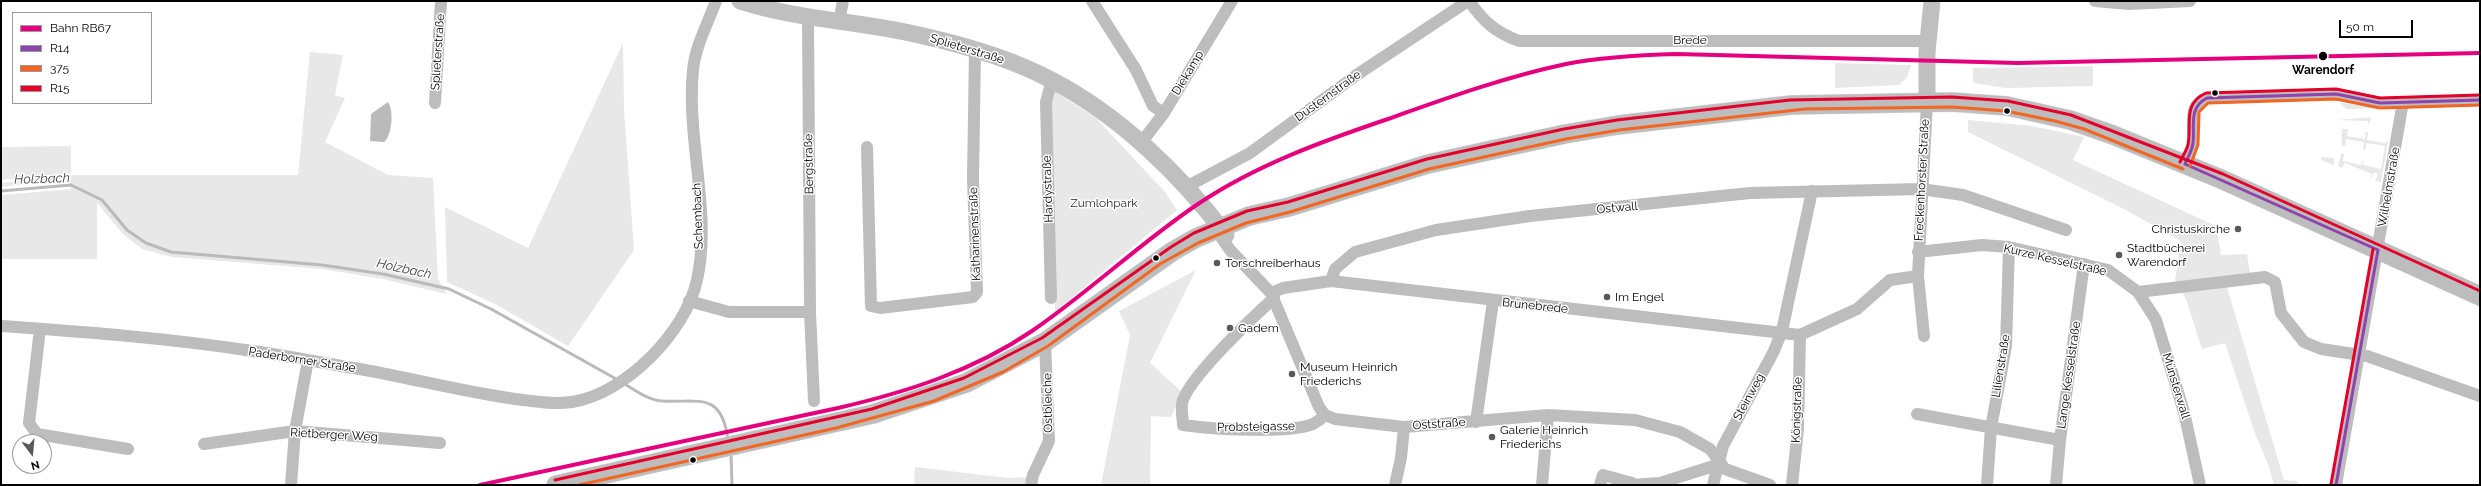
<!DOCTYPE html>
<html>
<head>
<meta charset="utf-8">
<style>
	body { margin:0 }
	#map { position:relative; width:2481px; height:486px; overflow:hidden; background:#fff; font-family:Raleway,sans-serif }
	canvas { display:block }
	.frame { position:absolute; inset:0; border:2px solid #000; pointer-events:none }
	.legend { position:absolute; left:12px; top:12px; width:140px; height:92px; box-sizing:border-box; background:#fff; border:1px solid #999; margin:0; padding:5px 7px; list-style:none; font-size:12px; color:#000 }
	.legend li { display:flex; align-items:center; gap:8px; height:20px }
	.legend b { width:20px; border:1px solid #999 }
	.north { position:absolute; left:12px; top:434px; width:40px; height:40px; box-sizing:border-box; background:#fff; border:1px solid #999; border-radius:50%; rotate:164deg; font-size:11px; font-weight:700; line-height:16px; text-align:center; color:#000 }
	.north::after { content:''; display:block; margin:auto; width:14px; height:18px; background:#595959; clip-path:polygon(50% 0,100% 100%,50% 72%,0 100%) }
	.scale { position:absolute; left:2339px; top:20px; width:74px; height:18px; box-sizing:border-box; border:2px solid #000; border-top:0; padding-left:5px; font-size:12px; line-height:14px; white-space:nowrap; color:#000; -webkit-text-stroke:3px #fff; paint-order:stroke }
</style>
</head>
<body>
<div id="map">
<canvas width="2481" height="486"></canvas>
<div class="frame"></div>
<ul class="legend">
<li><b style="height:5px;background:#e5007d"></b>Bahn RB67</li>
<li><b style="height:5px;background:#8e44ad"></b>R14</li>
<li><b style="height:5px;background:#f26522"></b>375</li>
<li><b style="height:5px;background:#e4002b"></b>R15</li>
</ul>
<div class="north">N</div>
<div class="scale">50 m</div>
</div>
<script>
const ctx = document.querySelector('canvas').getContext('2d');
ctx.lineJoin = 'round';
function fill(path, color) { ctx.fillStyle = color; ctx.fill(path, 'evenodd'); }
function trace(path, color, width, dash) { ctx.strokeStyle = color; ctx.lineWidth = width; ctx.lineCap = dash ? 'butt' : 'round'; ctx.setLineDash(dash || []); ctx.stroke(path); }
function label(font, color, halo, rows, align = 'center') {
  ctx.font = font + ' Raleway,sans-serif'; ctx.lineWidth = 3; ctx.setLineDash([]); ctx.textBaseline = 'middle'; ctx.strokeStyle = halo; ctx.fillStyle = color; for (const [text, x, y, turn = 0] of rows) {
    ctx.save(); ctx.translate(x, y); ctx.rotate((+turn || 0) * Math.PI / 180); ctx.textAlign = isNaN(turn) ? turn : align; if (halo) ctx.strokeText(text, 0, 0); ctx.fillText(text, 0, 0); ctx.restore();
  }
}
fill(new Path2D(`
	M623 43 624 109 634 250 568 346 497 305 447 282 445 207 528 248Z
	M310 52 343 55 335 95 345 98 325 142 388 175 433 178 438 279 447 294 383 279 322 269 172 257 142 249 123 234 97 203V259H1V195L71 189 67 180 1 187V183L71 175H298Z
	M1835 63 1911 65 1907 77 1899 85 1835 88Z
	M2093 66V86L2005 88 1973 83V68Z
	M1054 91 1096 118 1165 192 1177 210 1055 312 1048 103Z
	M2339 103 2388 108 2347 109Z
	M2371 117 2369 125 2368 121 2337 120Z
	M1968 120 2032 126 2084 137 2073 160 2216 226 2221 255 2247 254 2250 273 2224 277 2284 480 2298 481 2297 485H2274L2268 464 2254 431 2225 343 2202 349 2186 299 2175 280 2181 241 2124 209 1968 132Z
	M2342 129H2348L2347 136 2365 139 2366 132H2368L2367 140 2385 143 2388 141 2381 182 2375 181 2378 174 2374 172 2370 182 2372 174 2345 163 2342 168 2338 166 2341 154H2344L2343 161 2361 165 2364 158 2363 165 2381 169 2385 146 2367 143 2365 150H2363L2364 142 2346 139 2345 146H2342Z
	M71 146V173L1 180V147Z
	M2321 157 2334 158V165L2321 160Z
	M1196 270 1150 363 1182 392 1171 417 1151 416 1150 485H1101L1130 335 1119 311Z
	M915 467 1008 478 1029 477 1027 485H914Z`), '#e8e8e8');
fill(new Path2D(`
	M388 102C394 110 392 136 384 142L370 141 371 114Z`), '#bababa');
trace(new Path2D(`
	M1 191 71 185 102 200 127 230 146 243 171 252 322 265 383 274 449 289 491 309 618 380
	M623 383C635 390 648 400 662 401 699 403 721 391 728 439
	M731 453 732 485`), '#bababa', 3);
const primary = new Path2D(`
	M556 485 873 414 966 383 1045 342 1173 251 1196 238 1249 216 1289 207 1428 164 1565 134 1618 125 1791 105 1952 102 2007 106 2070 120 2113 135 2221 179 2480 296`);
trace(primary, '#dbdbdb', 20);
trace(new Path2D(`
	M1092 1 1136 70 1153 106 1164 113
	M1469 1C1484 22 1495 32 1519 41H1928
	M2095 1 2129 4 2190 1
	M808 17 810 312 814 401
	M839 22 843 1
	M435 103 441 1
	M1141 143 1164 113 1232 1
	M867 147 871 306 880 308 973 297 977 292 973 178 975 51
	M2185 164C2188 157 2193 149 2193 141 2195 124 2187 105 2207 98L2336 94 2380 103 2480 100
	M1186 187 1250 153 1358 74 1468 1
	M1221 237 1230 250 1271 293 1319 407 1325 415 1335 419 1404 427 1548 415 1635 420 1680 432 1710 449 1725 469 1770 485
	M1918 252 1982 245 2009 247 2108 270 2138 292 2156 320 2184 412 2200 485
	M1331 281 1335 269 1355 252 1436 230 1530 216 1750 193 1921 189 1963 195 2066 230
	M2138 292 2265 277 2275 282 2281 313 2304 342 2321 349 2367 356 2480 396
	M1271 293 1283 288 1331 281 1800 335 1857 309 1890 280 1918 276
	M1051 298 1046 102 1052 80
	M1274 298C1254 316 1185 381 1182 404 1181 411 1183 419 1183 425 1210 429 1290 434 1313 424 1317 422 1322 418 1325 415
	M689 301 729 312H810
	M1 326C84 332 169 338 252 351 290 356 327 364 365 370 415 379 464 392 515 399 533 401 553 405 572 402 625 394 686 332 697 280 712 214 686 138 693 70 695 47 708 23 716 1
	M40 329 29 423 37 434 128 449
	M1924 336 1918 276 1927 102
	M1917 414 2060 440
	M1476 422 1493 301
	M204 444 295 431 440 443
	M291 485 295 431 308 360
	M1031 485 1033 475 1049 441 1045 342
	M1395 485 1401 458 1404 427
	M1542 485 1548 415
	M1600 485 1603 475 1632 483
	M1631 485 1660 483 1720 464
	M1713 485 1723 446 1774 351 1782 331 1812 191
	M1792 485 1798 429 1800 335
	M1987 485 1991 428 2006 346 2009 247
	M2056 485 2060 440 2084 264
	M2336 485 2403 102`), '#bdbdbd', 12);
trace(new Path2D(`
	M740 1C798 20 860 21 919 35 964 45 1013 59 1053 81 1120 116 1181 175 1226 235
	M1927 102V52L1932 1`), '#bfbfbf', 17);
trace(primary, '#bdbdbd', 19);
trace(new Path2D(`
	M2185 164C2188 157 2192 151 2193 143 2195 125 2188 108 2207 98L2336 94 2380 103 2480 100
	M2185 164 2378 250
	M2336 485 2378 250`), '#8e44ad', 3);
trace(new Path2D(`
	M2190 166 2198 145 2199 112 2208 103 2336 99 2380 108 2480 105
	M579 485 836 428 934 401 1003 372 1048 346 1160 264 1198 243 1246 223 1290 212 1429 169 1566 139 1619 130 1805 109 1952 107 2006 111 2055 121 2084 129 2183 169`), '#f26522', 3);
trace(new Path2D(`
	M2180 162C2183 156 2186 151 2188 145 2192 124 2182 104 2206 93L2336 89 2380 98 2480 95
	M555 480 872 409 964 378 1042 338 1171 247 1194 233 1247 211 1288 202 1427 159 1564 129 1617 120 1790 100 1952 97 2008 101 2071 115 2223 174 2480 291
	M2331 484 2373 249`), '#e4002b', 3);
trace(new Path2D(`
	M480 485 838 408C907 392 973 371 1032 331 1089 292 1140 243 1198 204 1256 165 1323 141 1388 119 1447 98 1505 77 1566 64 1602 57 1640 55 1677 54L2018 63 2480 53`), '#e5007d', 4);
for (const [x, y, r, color] of [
	[2323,56,5,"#000"],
	[2215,93,3.5,"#000"],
	[2007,111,3.5,"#000"],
	[2238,229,4,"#595959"],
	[2119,255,4,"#595959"],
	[1156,258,3.5,"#000"],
	[1217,263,4,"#595959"],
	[1607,297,4,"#595959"],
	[1230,328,4,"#595959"],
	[1292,374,4,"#595959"],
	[1492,437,4,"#595959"],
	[693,460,3.5,"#000"]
]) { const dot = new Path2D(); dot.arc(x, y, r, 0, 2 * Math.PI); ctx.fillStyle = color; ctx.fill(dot); trace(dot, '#fff', 1.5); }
label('12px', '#000', '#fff', [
	["Brede",1690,40],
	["Splieterstraße",967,49,17],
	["Splieterstraße",438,52,-86],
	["Diekamp",1188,73,-59],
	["Düsternstraße",1328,96,-36],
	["Bergstraße",809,164,-91],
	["Freckenhorster Straße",1922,180,-87],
	["Wilhelmstraße",2389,187,-80],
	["Hardystraße",1048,189,-92],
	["Ostwall",1617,208,-5],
	["Schembach",698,216,-92],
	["Katharinenstraße",975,234,-92],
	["Kurze Kesselstraße",2055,260,13],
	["Brünebrede",1535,306,6],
	["Paderborner Straße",302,360,9],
	["Lilienstraße",2001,366,-81],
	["Lange Kesselstraße",2069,375,-82],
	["Münsterwall",2176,386,73],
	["Steinweg",1749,397,-61],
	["Ostbleiche",1048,403,-91],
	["Königstraße",1797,410,-88],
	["Oststraße",1439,424,-4],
	["Probsteigasse",1256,427,-1],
	["Rietberger Weg",334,435,3]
]);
label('bold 12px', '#000', '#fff', [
	["Warendorf",2323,70]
]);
label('12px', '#2d2d2d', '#fff', [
	["Zumlohpark",1104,203]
]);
label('12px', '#000', '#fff', [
	["Christuskirche",2230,229,"right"],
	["Stadtbücherei",2127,248],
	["Warendorf",2127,262],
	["Torschreiberhaus",1225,263],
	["Im Engel",1615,297],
	["Gadem",1238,328],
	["Museum Heinrich",1300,367],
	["Friederichs",1300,381],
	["Galerie Heinrich",1500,430],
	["Friederichs",1500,444]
], 'left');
label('italic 13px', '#3e3e3e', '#fff', [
	["Holzbach",42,179,-2],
	["Holzbach",404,269,12]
]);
</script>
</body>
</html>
